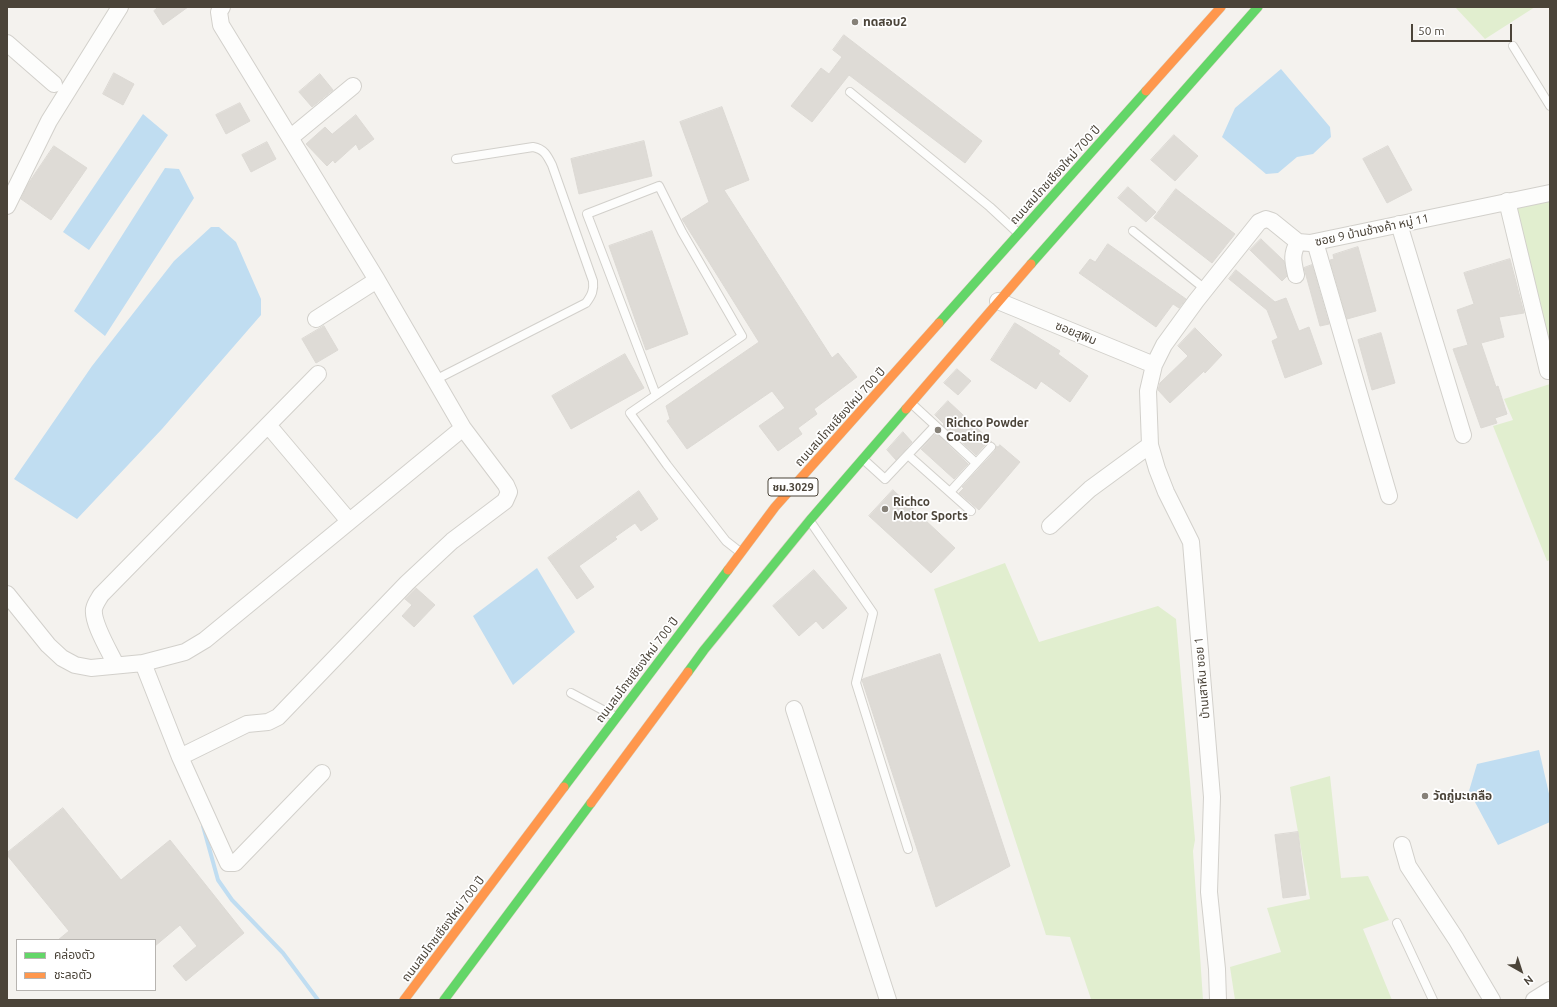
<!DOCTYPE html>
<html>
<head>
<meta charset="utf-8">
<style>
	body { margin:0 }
	#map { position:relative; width:1557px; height:1007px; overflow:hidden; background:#f4f2ee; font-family:Ubuntu,"Noto Sans Thai",sans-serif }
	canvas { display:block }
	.frame { position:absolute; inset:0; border:8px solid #4b4439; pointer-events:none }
	.legend { position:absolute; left:16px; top:939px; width:140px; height:52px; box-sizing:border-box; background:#fff; border:1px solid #b7b4b0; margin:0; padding:5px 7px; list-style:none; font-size:12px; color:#4b4439 }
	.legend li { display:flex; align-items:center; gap:8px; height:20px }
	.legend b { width:20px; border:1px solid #b7b4b0 }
	.north { position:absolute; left:1501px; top:951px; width:40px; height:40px; -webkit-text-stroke:3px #fff; paint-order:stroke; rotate:141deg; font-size:11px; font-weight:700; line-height:16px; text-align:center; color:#4b4439 }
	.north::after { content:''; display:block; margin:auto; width:14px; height:18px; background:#4b4439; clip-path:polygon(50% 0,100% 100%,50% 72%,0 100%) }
	.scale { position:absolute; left:1411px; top:24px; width:101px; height:18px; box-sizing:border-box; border:2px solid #4b4439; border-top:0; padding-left:5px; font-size:12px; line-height:14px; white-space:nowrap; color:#4b4439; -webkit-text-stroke:3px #fff; paint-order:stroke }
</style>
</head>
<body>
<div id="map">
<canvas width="1557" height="1007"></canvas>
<div class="frame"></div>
<ul class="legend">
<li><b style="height:5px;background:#63d668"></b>คล่องตัว</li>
<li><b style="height:5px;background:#ff974d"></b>ชะลอตัว</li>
</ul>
<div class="north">N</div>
<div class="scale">50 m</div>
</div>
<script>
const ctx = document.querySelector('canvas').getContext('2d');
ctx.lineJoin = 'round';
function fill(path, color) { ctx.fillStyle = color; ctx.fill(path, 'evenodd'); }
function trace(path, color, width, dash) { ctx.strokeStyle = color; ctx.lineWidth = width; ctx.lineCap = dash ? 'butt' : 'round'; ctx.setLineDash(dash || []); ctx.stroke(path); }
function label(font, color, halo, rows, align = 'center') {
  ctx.font = font + ' Ubuntu,"Noto Sans Thai",sans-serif'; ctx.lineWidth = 3.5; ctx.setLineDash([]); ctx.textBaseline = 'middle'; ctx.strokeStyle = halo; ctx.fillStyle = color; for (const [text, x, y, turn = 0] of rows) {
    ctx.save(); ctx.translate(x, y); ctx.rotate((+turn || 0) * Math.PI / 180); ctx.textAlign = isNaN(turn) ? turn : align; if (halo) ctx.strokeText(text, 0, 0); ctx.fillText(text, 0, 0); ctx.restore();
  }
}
fill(new Path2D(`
	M1455 7H1535L1485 39Z
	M1550 201V351L1516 208Z
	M1550 384V560L1547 561 1493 426 1513 420 1504 399Z
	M1005 563 1039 642 1158 606 1176 619 1195 840 1193 851 1203 1000H1090L1091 999 1070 937 1046 935 934 589Z
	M1330 776 1341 878 1368 876 1389 920 1363 929 1392 1000H1235L1230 967 1281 952 1267 908 1310 899 1290 787Z`), '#e1eecf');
fill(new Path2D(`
	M1281 69 1330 127 1331 137 1313 154 1297 157 1278 173 1266 174 1222 137 1235 108Z
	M143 114 168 135 89 250 63 232Z
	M165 168 179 169 194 198 105 336 74 311Z
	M211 227H219L236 242 261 299V315L162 429 77 519 14 479 92 366 174 261Z
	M537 568 575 632 513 685 473 616Z
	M1539 750 1550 798V822L1498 845 1469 791 1477 764Z`), '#c0ddf1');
trace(new Path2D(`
	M203 826 218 880 232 900 283 953 318 1000`), '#c0ddf1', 4);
const building = new Path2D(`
	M159 7H188L163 25 154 11Z
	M844 35 982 141 965 163 849 75 812 122 791 106 821 68 829 74 842 57 833 50Z
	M114 73 134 84 123 105 103 94Z
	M320 74 333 90 312 107 299 92Z
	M240 103 250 121 226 134 216 115Z
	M722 107 749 180 724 190 832 358 838 353 857 377 814 409 817 414 798 428 802 434 778 451 759 426 785 408 772 391 687 449 667 421 670 419 666 406 759 342 682 219 709 202 680 122Z
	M356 115 374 139 359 150 356 144 335 163 333 160 327 166 306 144 325 127 332 134Z
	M1174 135 1198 156 1175 181 1151 160Z
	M644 141 652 176 579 194 571 159Z
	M267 142 276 159 251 172 242 155Z
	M54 146 87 168 51 220 21 199 28 184Z
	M1388 146 1412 190 1387 203 1363 159Z
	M1128 187 1156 212 1146 222 1118 198Z
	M1176 189 1235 234 1212 263 1154 218Z
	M652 231 688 334 646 350 609 246Z
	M1261 239 1284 261 1287 276 1282 281 1250 250Z
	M1108 244 1186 299 1179 308 1173 304 1156 327 1079 273 1090 259 1095 262Z
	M1358 247 1376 311 1347 319 1330 260 1334 259 1333 255Z
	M1510 259 1524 313 1499 317 1504 337 1481 343 1496 387 1498 386 1507 414 1495 418 1497 423 1481 428 1453 349 1468 345 1457 310 1474 304 1464 273Z
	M1312 265 1329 324 1320 326 1304 268Z
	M1236 270 1275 302 1286 298 1299 331 1309 327 1322 364 1285 378 1272 341 1278 338 1267 310 1229 279Z
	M1015 323 1060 351 1058 354 1088 376 1070 402 1041 381 1036 389 991 360Z
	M324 326 338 350 316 363 302 339Z
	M1195 328 1222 355 1205 373 1204 371 1170 403 1158 390 1160 383 1188 356 1178 346Z
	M1381 333 1395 383 1372 390 1358 340Z
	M625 354 644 388 571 429 552 396Z
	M957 369 971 381 958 395 944 383Z
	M948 401 992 442 987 443 976 455 943 425 944 424 935 415Z
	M903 432 912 442 896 460 887 450Z
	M936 433 968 464 954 479 921 449Z
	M1000 445 1020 462 979 510 959 493 964 488 962 487 995 451 996 446 998 447Z
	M893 490 955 548 931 573 869 516Z
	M639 491 658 519 641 531 635 523 615 537 617 539 579 566 594 587 577 599 548 558Z
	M814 570 847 608 823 629 816 621 799 636 773 606Z
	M416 588 435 605 414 627 402 616 412 605 405 599Z
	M940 654 1010 866 936 907 862 680 863 679Z
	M63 808 121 880 170 840 244 933 186 981 173 966 197 946 180 925 155 946V940H58L69 931 7 855V853Z
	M1298 832 1306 895 1283 898 1275 835Z`);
fill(building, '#dedbd6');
trace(building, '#dcd9d4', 1);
const lane = new Path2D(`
	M1513 46 1550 106
	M850 92 990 207 1018 233
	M1133 231 1205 289
	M435 380 586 303C592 295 594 290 593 281L552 165C547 155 544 149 533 147L456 159
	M656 395 587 214 659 186 682 232 742 336 630 413 667 465 726 541 740 552
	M912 404 976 463
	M908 455 971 511
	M863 459 885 479 935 426
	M950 492 991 447
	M810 521 873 613 856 683 908 849
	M571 693 616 717
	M1397 923 1433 1000`);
const street = new Path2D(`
	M7 43 54 84
	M290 138 353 86
	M1507 201 1548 371
	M7 206 49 121 120 7
	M1399 224 1463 435
	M1315 242 1389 496
	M1296 275C1293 261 1291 255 1298 242
	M998 301 1154 365
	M316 319 377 280
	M268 425 349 521
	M1050 526 1090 489 1150 445
	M7 594 48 645 62 658 75 665 91 668 143 663 185 652 205 640 463 428
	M143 663 180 757 228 863H235L322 773
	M116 665C110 652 92 623 94 609 95 604 98 600 101 595L318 374
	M794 709 888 1000
	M180 757 247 724 268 722 278 717 407 583 452 541 505 501 509 492 506 485 463 428 377 280 221 25 219 12 222 7
	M1402 845 1408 866 1456 939 1492 1000
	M1218 1000 1217 969 1209 892 1212 797 1191 542 1166 492 1157 469 1150 445 1148 391 1154 365 1164 345 1196 301 1259 222 1266 219 1272 221 1298 242 1310 243 1550 193
	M1534 1000 1550 990`);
const fast = new Path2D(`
	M1031 264 1258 7
	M939 323 1146 91
	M688 672 704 650 810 520 906 409
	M564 787 728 570
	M444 1000 591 803`);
const slow = new Path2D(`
	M1146 91 1221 7
	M906 409 1031 264
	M728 570 775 507 939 323
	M591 803 688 672
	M404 1000 564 787`);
trace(lane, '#d2d0cb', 10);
trace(street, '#d2d0cb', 18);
trace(fast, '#d6cebb', 10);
trace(slow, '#d6cebb', 10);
trace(lane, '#fdfdfc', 8);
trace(street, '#fdfdfc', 16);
trace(fast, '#63d668', 9);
trace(slow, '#ff974d', 9);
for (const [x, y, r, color] of [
	[855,22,4,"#868178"],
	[938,430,4,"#868178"],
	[885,509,4,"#868178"],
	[1425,796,4,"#868178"]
]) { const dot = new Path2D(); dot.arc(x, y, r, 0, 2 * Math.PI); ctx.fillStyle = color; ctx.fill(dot); trace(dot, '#fff', 1.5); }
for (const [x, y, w] of [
	[793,487,50]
]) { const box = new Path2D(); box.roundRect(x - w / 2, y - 9, w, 18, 3); ctx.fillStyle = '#fff'; ctx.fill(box); trace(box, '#4b4439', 1); }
label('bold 11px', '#4b4439', null, [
	["ชม.3029",793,487]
]);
label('bold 12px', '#4b4439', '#fff', [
	["ทดสอบ2",863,22],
	["Richco Powder",946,423],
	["Coating",946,437],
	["Richco",893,502],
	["Motor Sports",893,516],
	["วัดกู่มะเกลือ",1433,796]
], 'left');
label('12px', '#4b4439', '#fff', [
	["ถนนสมโภชเชียงใหม่ 700 ปี",1055,175,-48],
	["ซอย 9 บ้านช้างค้า หมู่ 11",1372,230,-12],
	["ซอยสุพิม",1076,333,22],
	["ถนนสมโภชเชียงใหม่ 700 ปี",840,417,-48],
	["ถนนสมโภชเชียงใหม่ 700 ปี",637,670,-53],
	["บ้านเสาหิน ซอย 1",1202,678,-95],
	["ถนนสมโภชเชียงใหม่ 700 ปี",443,929,-53]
]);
</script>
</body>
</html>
